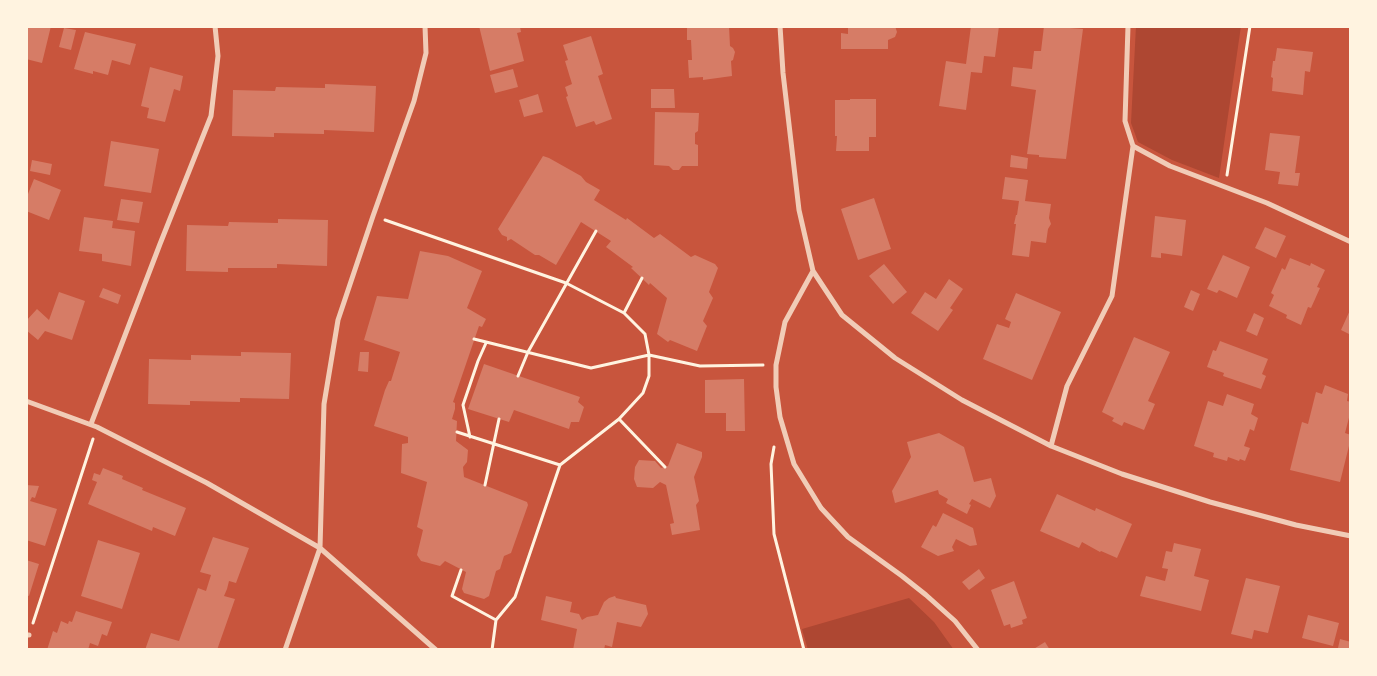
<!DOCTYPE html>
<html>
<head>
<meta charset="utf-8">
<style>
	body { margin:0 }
	#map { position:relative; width:1377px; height:676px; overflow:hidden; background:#c8553d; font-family:Raleway,sans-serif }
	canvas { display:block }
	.frame { position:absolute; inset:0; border:28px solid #fff3e0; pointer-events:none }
</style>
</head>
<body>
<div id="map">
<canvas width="1377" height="676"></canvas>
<div class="frame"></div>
</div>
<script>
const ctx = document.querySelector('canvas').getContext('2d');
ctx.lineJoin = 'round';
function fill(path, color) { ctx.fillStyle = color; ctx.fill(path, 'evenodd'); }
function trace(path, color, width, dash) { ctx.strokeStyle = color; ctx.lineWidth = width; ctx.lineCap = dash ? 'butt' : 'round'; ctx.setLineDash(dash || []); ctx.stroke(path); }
fill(new Path2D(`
	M1136 26H1241L1219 178 1172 160 1138 142 1131 123Z
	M909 598 934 622 954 650H808L802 629Z`), '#ae4732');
fill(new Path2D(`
	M26 26H51L42 63 26 59Z
	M479 26 520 27 521 32 517 33 524 61 490 71Z
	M687 26H729L730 46 733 48 735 52 733 60 731 61 732 76 703 80V77L689 78 688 60H692L691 40H687Z
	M848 26H895L897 32 895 37 888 40V49H841V33L848 34Z
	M971 26H999L995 57 984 56 982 73 971 72 966 110 939 106 946 61 966 64Z
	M1044 26 1083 29 1066 159 1039 157V155L1027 154 1036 90 1011 86 1013 67 1032 69 1034 51H1041Z
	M64 28 76 30 71 50 59 47Z
	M85 32 136 44 130 65 112 60 108 75 93 71V74L74 69Z
	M591 36 603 74 598 76 612 119 596 125 594 121 576 127 566 97 568 96 565 87 572 84 565 61 568 60 563 45Z
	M1277 48 1313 52 1310 72 1305 71 1303 95 1272 91 1273 78 1271 77 1273 61H1275Z
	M150 67 183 76 180 91 174 89 165 122 147 118 149 108 141 106Z
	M513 69 518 87 495 93 490 75Z
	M325 84 376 86 374 132 324 130V134L274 133V137L232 136 233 90 275 91 276 87 325 88Z
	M651 89H674L675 108H651Z
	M538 94 543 112 524 117 519 100Z
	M850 99H876V137H869V151H836L837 136H835V100H850Z
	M655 112 699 113 698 131 695 133V144L698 145V166H682L679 170H673L669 166 654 165Z
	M1270 133 1300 136 1295 173H1300L1298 186 1278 184 1280 172 1265 170Z
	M111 141 159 149 151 193 104 186Z
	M1011 155 1028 158 1027 169 1010 167Z
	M543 156 549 158 581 176 586 182 600 190 594 200 626 220 627 218 654 238 660 234 691 257 695 255 715 264 718 268 709 292 713 298 703 321 707 326 697 351 670 340 668 342 657 334 667 298 650 283 649 285 631 268 633 267 606 247 611 241 581 222 556 265 539 255H535L511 239 507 241V237L502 235 498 229Z
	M32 160 52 164 50 175 30 171Z
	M1005 177 1028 180 1025 201 1051 204 1049 218 1051 224 1048 229 1046 243 1031 241 1029 257 1012 255 1016 224H1014L1016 215H1017L1019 201 1002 199Z
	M34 179 61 190 49 220 26 211V199Z
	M874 198 891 249 858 260 841 209Z
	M121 199 143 202 139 223 117 220Z
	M1155 216 1186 220 1182 256 1161 253V258L1151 257Z
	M84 217 113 221 112 228 135 231 131 266 102 261V254L79 251Z
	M278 219 328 220 327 266 277 264V268H228V272L186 271 187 225 228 226 229 222 278 223Z
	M1265 227 1286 236 1276 258 1255 248Z
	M420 251 448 256 482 271 467 308 486 319 482 327 479 326 453 402 455 403V409L452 419 457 421 456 441 468 450 467 462 463 467 464 477 527 502 528 505 511 553 504 556 500 569 496 571 489 596 484 599 464 593 462 589 466 572 445 561 440 566 421 561 417 555 423 530 417 527 427 482 401 473 402 444 408 443V437L374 426 385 390 389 381H391L400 352 364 340 377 296 408 299Z
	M1223 255 1250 267 1237 298 1219 290 1217 293 1207 289Z
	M1290 258 1310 266 1311 263 1325 270 1317 287 1320 288 1311 308 1308 307 1301 325 1286 318 1287 315 1269 306 1274 295 1271 293 1282 268 1285 270Z
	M884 264 907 292 893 304 869 276Z
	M949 279 963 289 950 308 953 310 938 331 911 313 925 292 936 299Z
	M103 288 121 295 118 304 99 297Z
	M1191 290 1200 294 1193 311 1184 307Z
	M59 292 85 301 72 340 45 331 38 340 26 330V321L37 309 49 320Z
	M1016 293 1061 312 1032 380 983 359 997 324 1009 328 1011 322 1005 319Z
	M1351 308V335L1341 330Z
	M1254 313 1264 318 1257 336 1246 331Z
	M1134 337 1170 352 1148 401 1155 404 1144 430 1124 422 1122 426 1112 421 1114 418 1102 412Z
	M1220 341 1268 359 1262 374 1266 376 1261 389 1223 376 1224 373 1207 367 1213 350 1216 351Z
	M241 352 291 353 289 399 240 398V402L190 401V405L148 404 149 359 191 360V355L241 356Z
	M360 352H369L368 372 358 371Z
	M484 364 580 397 578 402 584 407 579 422H571L569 429 514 410 509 422 468 409Z
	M744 379 745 431H726V413H705V380Z
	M1325 385 1348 394 1347 401 1351 402V410L1345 433 1351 435V438L1340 482 1290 470 1302 422 1308 424 1316 392 1322 394Z
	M1227 394 1254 404 1251 414 1258 418 1254 431 1250 429 1244 446 1250 448 1245 461 1240 459 1239 461 1228 457 1227 461 1213 457 1214 453 1194 446 1208 401 1223 406Z
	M939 433 964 447 974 482 991 478 996 496 990 508 972 499 969 504 971 505 967 514 946 503 948 499 939 494 938 490 895 503 892 491 911 457 907 442Z
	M677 443 702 452V457L694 477 699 501 696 505 700 530 672 535 670 524 674 523 666 485 660 482 653 488 637 487 634 479 635 467 639 460 655 461 661 468 668 466Z
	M103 468 123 476 122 479 143 488 142 490 186 508 175 536 153 527 152 531 88 504 97 482 92 480 94 473 100 475Z
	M26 485 39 486 35 498 32 497 30 501 57 509 45 546 26 540Z
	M1057 494 1095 511 1096 508 1132 524 1117 558 1101 551 1100 552 1082 542 1079 548 1040 531Z
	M943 513 973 528 977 545 970 546 956 539 952 547 954 551 938 556 921 547 933 525 936 527Z
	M213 537 249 548 236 583 229 581 227 589 224 596 235 599 217 650H145L151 633 179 641 198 588 206 591 211 575 200 572Z
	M98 540 140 553 122 609 81 596Z
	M1174 543 1201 549 1194 576 1209 580 1201 611 1140 596 1146 576 1165 581 1168 569 1162 568 1166 551 1172 552Z
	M26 560 39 564 29 596 26 595Z
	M979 569 985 578 969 590 962 582Z
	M1246 578 1280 586 1268 633 1254 630 1252 639 1231 634Z
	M1014 581 1027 618 1022 620 1023 624 1011 628 1010 624 1004 626 991 590Z
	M546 596 572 602 570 612 579 614 582 620 587 617 598 615 604 602 609 598 615 596 616 598 646 605 648 614 641 627 617 622 612 647 605 645 604 650H573L577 629 541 620Z
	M76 611 112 622 107 636 102 634 98 646 90 643 88 650H47L53 631 57 633 61 621 68 624 69 621 72 622Z
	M1308 615 1339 623 1333 646 1302 638Z
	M1340 639 1351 642V650L1338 648Z
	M1045 642 1050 650H1032Z`), '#d67c66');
trace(new Path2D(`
	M1227 175 1250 26
	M385 220 566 283 624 313
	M642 278 624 313 645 334 649 355 700 366 763 365
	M474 339 591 368 649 355V376L643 393 619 419 560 465 515 597 496 620 492 650
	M518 376 528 352 596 231
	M619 419 665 467
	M457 432 560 465
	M470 437 463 405 478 361 486 343
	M774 447 771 464 774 534 804 650
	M485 485 499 419
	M461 570 452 596 496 620
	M33 623 93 439`), '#fff3e0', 3);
trace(new Path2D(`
	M780 26 783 73 799 210 813 271 842 315 895 358 962 400 1051 446 1122 474 1210 502 1296 525 1351 536
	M1128 26 1125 121 1133 146 1170 166 1267 203 1351 242
	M813 271 785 322 776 365V387L780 417 794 464 821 508 848 537 902 576 926 595 955 621 978 650
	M26 401 97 427 207 483 320 548 436 650
	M91 424 160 244 211 116 218 56 215 26
	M1051 446 1067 386 1112 296 1133 146
	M26 635H29
	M285 650 320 548 324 404 338 320 373 216 414 101 426 53 425 26`), '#f1ccb7', 5);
</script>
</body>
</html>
